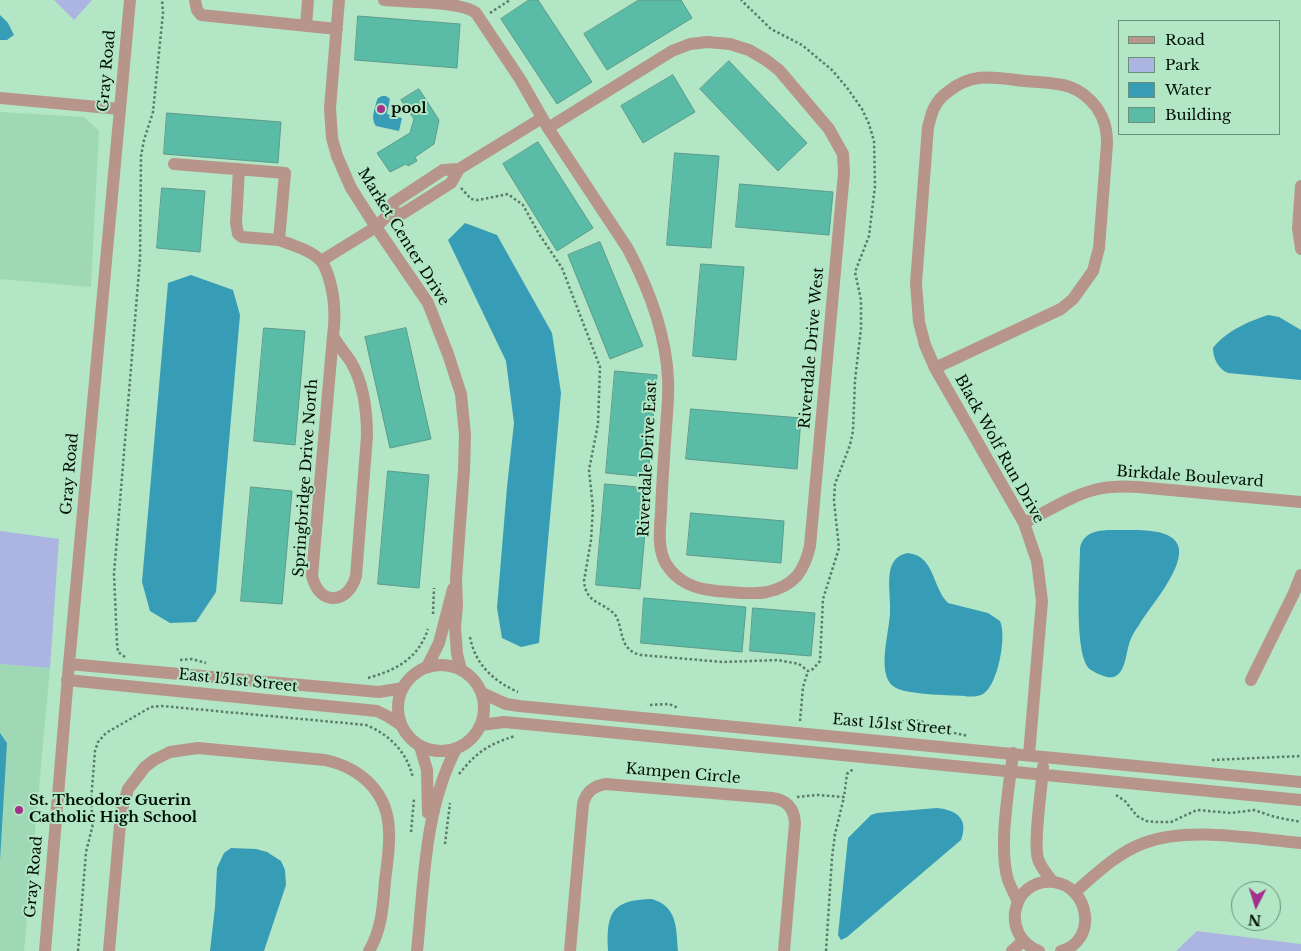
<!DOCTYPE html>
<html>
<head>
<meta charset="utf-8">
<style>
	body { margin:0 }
	#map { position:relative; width:1301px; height:951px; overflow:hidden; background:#b2e6c5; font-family:"Libre Baskerville",serif }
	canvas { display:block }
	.legend { position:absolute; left:1118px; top:20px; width:162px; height:115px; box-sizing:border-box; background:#b2e6c5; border:1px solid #6b9079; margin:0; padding:6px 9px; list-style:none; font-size:15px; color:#000f06 }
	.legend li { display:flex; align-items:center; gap:10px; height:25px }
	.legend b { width:25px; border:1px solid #6b9079 }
	.north { position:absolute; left:1231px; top:881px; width:50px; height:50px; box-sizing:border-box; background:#b2e6c5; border:1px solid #6b9079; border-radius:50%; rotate:185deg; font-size:14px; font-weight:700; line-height:20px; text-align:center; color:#000f06 }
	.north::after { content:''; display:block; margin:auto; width:18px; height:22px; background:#a3308b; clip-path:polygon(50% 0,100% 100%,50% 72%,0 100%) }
</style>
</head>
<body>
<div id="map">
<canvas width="1301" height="951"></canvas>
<ul class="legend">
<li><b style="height:6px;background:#b7958a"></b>Road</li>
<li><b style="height:14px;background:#acb4e1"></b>Park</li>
<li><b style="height:14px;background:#379cb5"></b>Water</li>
<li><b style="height:14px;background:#5abba6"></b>Building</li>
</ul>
<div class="north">N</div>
</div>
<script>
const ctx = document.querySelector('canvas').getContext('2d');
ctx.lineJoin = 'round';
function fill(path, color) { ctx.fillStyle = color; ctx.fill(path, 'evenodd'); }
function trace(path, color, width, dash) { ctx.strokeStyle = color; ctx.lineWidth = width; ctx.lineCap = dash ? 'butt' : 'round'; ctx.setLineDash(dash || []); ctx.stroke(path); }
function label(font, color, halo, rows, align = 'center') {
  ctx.font = font + ' "Libre Baskerville",serif'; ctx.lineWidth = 4; ctx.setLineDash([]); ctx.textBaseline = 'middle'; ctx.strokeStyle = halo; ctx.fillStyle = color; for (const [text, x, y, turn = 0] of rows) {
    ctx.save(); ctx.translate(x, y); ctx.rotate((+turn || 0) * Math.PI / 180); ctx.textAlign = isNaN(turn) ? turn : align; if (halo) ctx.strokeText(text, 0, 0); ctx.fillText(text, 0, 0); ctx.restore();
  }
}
fill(new Path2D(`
	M0 112 84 117 99 131 91 287 0 279Z
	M0 664 50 668 24 951H0Z`), '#9ed8b5');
fill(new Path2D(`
	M54 0H92L74 20Z
	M0 531 59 539 50 668 0 664Z
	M1197 931 1301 944V951H1176Z`), '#acb4e1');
fill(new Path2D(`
	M0 15 8 23 14 35 7 40H0Z
	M382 96H386L390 99 387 114 402 118 399 131 376 126C370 118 375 109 377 100L378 98Z
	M465 223 497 235 552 333 561 393 539 643 521 647 502 638 497 608 507 487 514 423 506 361 448 240Z
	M191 275 233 290 240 315 216 592 196 622 170 623 150 611 142 582 168 283Z
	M1268 315 1279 317 1301 330V380L1228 373C1218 369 1213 358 1213 348 1225 332 1249 321 1268 315Z
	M1122 530C1137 530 1171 528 1178 545 1186 567 1150 606 1139 625 1135 630 1132 636 1130 641 1126 652 1126 670 1116 676 1109 680 1098 674 1091 670 1073 659 1080 571 1080 548 1084 528 1106 530 1122 530Z
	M908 553C935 556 932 587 948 603L988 613 1000 621C1007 636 998 685 983 694 977 697 970 697 964 696 949 695 903 695 893 686 876 673 890 630 890 612 891 599 886 574 893 563 896 557 902 554 908 553Z
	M0 733 7 743 0 860Z
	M937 808C957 810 969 819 961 840L847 937 841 940 838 935 848 838 871 815 877 813Z
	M231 848 256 849 267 852 281 861 285 870 286 885 264 951H210L215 907 217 868 224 853Z
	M652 899C678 907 676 928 678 951H608C606 912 612 900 652 899Z`), '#379cb5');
const building = new Path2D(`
	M529 0H538L592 82 557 104 501 19Z
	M639 0H681L692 18 607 70 584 34Z
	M358 16 460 24 457 68 355 60Z
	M729 61 807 143 778 171 700 89Z
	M673 75 695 112 643 143 621 106Z
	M419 89 439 120 434 144 415 157 417 161 408 166 406 164 390 172 377 153 410 133 414 119 401 100Z
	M167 113 281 122 278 163 164 154Z
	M538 142 593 228 557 251 503 164Z
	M675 153 719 156 711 248 667 245Z
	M740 184 833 192 829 235 736 227Z
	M162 188 205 191 200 252 157 248Z
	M600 242 643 346 610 359 568 255Z
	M701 264 744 267 736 360 693 356Z
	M264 328 305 331 295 445 254 441Z
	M406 328 431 439 390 448 365 337Z
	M615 371 657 375 648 477 606 473Z
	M691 409 801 418 797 469 686 459Z
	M388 471 429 475 419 588 378 584Z
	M605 484 649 488 640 589 596 585Z
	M251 487 292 491 282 604 241 601Z
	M691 513 784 521 781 563 687 555Z
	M644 598 746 607 742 652 641 643Z
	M753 608 815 613 811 656 750 651Z`);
fill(building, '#5abba6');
trace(building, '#5b9b8c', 1);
trace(new Path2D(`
	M490 13 510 0
	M461 188 471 199 478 200 508 194 523 205 539 234 562 268 600 367 598 424 589 470 593 508 591 540 584 581C586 605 604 601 616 616 624 632 619 650 641 655L723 662 778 660 799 664 808 671 813 669 820 661 823 599 839 548 834 501 835 484 850 445 853 431 855 380 861 329V300L855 272 869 236 875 186 874 141 869 124 862 109 848 89 832 70 802 45 771 29 741 0
	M433 614 434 588
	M470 637C475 664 493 681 518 692
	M125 657 118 652 117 643 114 574 140 259 141 156 144 140 153 112 163 13 162 0
	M180 660 192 659 206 663
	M368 678C396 670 418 659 428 629
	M650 705 669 704 678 708
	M800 721 803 687 808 671
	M877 727 909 720 921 721 941 730 968 736
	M1212 760 1301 756
	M459 774C477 752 487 745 515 736
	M1116 795 1125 801 1137 816 1146 821 1156 822H1171L1197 810 1231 813 1254 810 1275 817 1301 822
	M797 797 818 795 844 797 847 774 850 771 855 769
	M411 832 414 799
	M445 844 450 803
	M78 951 86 852 93 824 91 801 95 751 98 742 106 733 151 707 162 706 366 725C390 735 407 752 413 778
	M826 951 832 858 835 834 844 797`), '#5a7c67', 2.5, [2.5, 2.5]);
trace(new Path2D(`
	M195 0 197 10 201 15 337 29
	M339 0 330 108 332 138 337 156 351 188 376 227 428 303 448 354 461 394 465 435 464 470 456 579 457 606 455 627 457 654 461 670
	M384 0C404 2 461 1 476 13L520 79 548 128 628 249C649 289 666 334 668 379 669 395 667 412 666 428 664 456 662 484 661 512 660 529 657 548 666 564 678 583 696 589 717 591 733 592 751 595 767 592 794 586 804 572 810 546L844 173 843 154 829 129 779 70 766 60 749 50 730 44 707 42 690 44 672 51 548 128
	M306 25 308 0
	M0 98 120 109
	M174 164 285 173 279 240C292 245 311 250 321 261 324 264 326 270 328 275 335 296 336 314 333 336L312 576C319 606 348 605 356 576L367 436C367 411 364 384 351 362 345 353 338 345 333 336
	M239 169 236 223 238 234 242 237 279 240
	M1301 186 1298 228 1301 249
	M391 212 402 214 451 183 459 169
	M321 261 376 227 391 212 393 203 443 170 459 169 542 118
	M935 368 1061 309 1073 299 1093 271 1099 248 1107 144C1107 130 1105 120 1097 108 1077 81 1056 84 1025 81 996 78 974 71 949 91 943 95 937 102 934 108 931 114 930 121 928 127L916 283 919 322 925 345 935 368 1024 523 1037 561 1042 601 1029 755
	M1024 523C1046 512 1074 494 1098 489 1112 486 1124 486 1138 487L1301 502
	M69 664 379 692 403 688
	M398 708a43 43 0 1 1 86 0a43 43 0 1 1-86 0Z
	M427 667 439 643 453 589
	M67 680 377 711 389 717 401 725
	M1251 680 1294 593 1301 575
	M482 693 506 704 519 706 1301 782
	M481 725 504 722 526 724 1301 800
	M420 746 427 770 428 813
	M1013 753C1009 789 998 847 1008 880 1011 888 1015 895 1018 902
	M1043 767C1042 788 1033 841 1038 859 1041 868 1047 875 1053 882
	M1075 892C1096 874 1117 853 1144 843 1189 826 1253 839 1301 843
	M45 951 69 664 130 0
	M109 951 121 813 128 789 145 767 154 760 170 752 198 748 325 760C361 768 388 792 389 831 390 847 387 864 385 881 383 906 382 929 369 951
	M417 951C424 883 424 810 456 749
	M570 951 583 804C586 792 593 786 606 784L772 798C787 800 794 808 795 823L784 951
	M1012 951 1023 941
	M1039 951C999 936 1012 877 1054 882 1090 887 1098 941 1061 951`), '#b7958a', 12);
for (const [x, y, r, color] of [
	[381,109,5,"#a3308b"],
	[19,810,5,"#a3308b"]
]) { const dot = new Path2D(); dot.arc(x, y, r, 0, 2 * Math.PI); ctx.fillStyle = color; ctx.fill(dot); trace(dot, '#b2e6c5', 2); }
label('15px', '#000f06', '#b2e6c5', [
	["Gray Road",107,71,-85],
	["Market Center Drive",403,237,58],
	["Riverdale Drive West",812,348,-85],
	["Black Wolf Run Drive",999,449,61],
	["Riverdale Drive East",648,459,-87],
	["Gray Road",70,474,-85],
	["Birkdale Boulevard",1190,477,4],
	["Springbridge Drive North",306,478,-86],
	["East 151st Street",238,681,6],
	["East 151st Street",892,725,5],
	["Kampen Circle",683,774,5],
	["Gray Road",34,877,-85]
]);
label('bold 15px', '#000f06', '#b2e6c5', [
	["pool",391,109],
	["St. Theodore Guerin",29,801],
	["Catholic High School",29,818]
], 'left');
</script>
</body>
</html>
